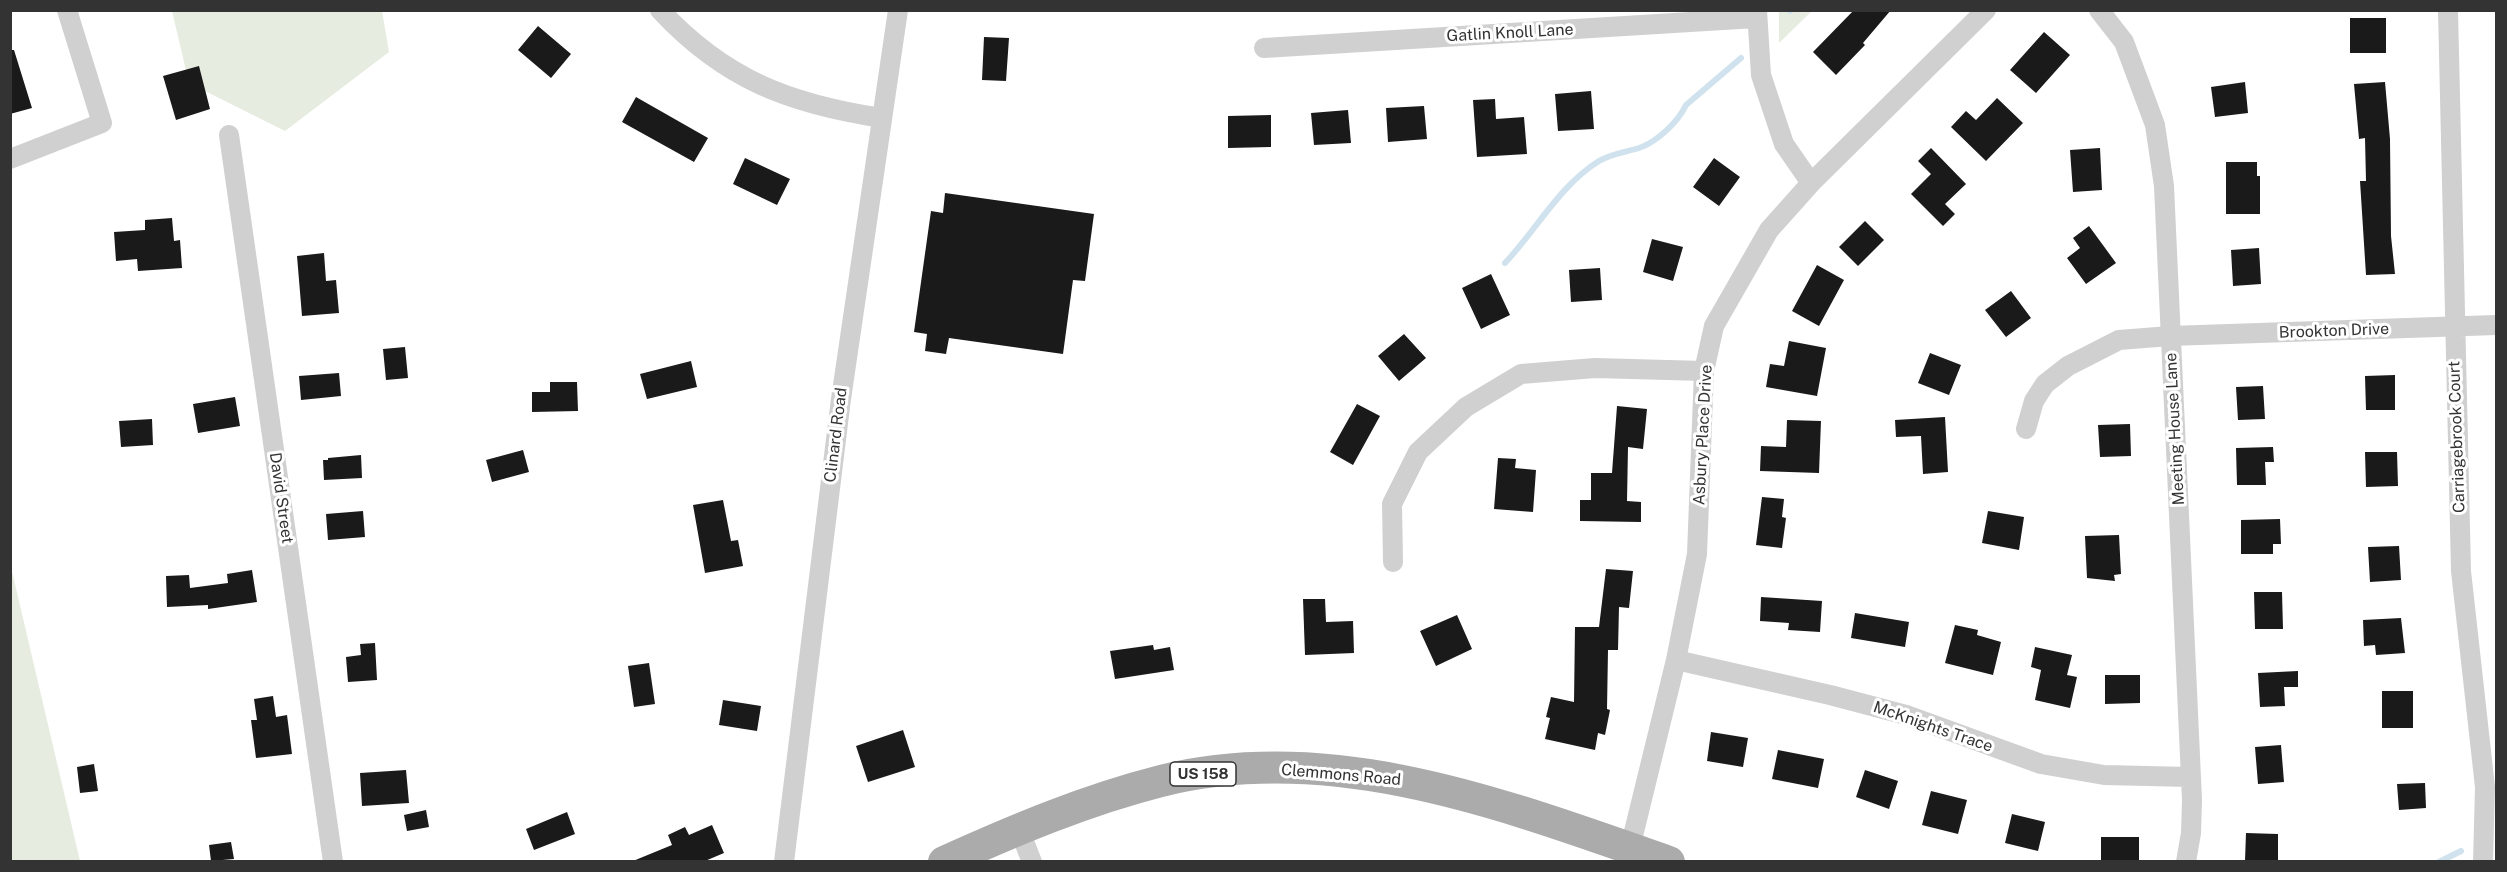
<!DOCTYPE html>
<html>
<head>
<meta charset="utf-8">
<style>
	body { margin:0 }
	#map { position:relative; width:2507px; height:872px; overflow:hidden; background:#fff; font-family:"Public Sans",sans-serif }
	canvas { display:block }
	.frame { position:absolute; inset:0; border:12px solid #333; pointer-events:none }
</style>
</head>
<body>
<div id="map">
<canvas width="2507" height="872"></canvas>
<div class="frame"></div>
</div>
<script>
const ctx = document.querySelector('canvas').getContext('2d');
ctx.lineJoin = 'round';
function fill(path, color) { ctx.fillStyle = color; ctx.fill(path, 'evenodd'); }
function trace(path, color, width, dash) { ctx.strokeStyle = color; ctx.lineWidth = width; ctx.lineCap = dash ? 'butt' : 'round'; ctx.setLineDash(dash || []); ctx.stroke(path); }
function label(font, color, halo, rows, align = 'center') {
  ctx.font = font + ' "Public Sans",sans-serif'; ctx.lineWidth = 6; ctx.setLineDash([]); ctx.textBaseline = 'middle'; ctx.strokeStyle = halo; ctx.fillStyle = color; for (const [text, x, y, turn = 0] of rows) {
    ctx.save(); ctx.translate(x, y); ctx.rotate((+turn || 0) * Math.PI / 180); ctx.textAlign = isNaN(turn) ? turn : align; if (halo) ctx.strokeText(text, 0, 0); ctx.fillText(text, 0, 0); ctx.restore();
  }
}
fill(new Path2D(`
	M1779 10H1812V11L1779 43Z
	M172 11H382L389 52 285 131 189 83Z
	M10 567H11L80 861H11Z`), '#e6ecdf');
trace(new Path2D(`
	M1790 11V10
	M1505 263C1537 229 1560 185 1599 161 1610 154 1626 152 1639 148 1657 142 1678 122 1686 105L1741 58
	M2439 862 2461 851`), '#cfe2ee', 6);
fill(new Path2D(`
	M1854 10H1891L1863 43 1865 45 1836 75 1813 52Z
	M2350 18H2386V53H2350Z
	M538 26 571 54 551 78 518 50Z
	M2044 32 2070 55 2036 93 2010 70Z
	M984 37 1009 38 1006 81 982 80Z
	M10 50H14L32 108 10 114Z
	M199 66 210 109 176 120 163 76Z
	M2245 82 2248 113 2215 117 2211 87Z
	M2385 82 2390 139 2391 236 2395 274 2366 275 2360 181H2366L2365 138 2359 139 2354 84Z
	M1591 91 1594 129 1558 131 1555 94Z
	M636 97 708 138 694 162 622 122Z
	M1997 98 2023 123 1986 161 1951 127 1966 111 1976 120Z
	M1495 99 1496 119 1524 117 1527 154 1477 157 1473 100Z
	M1424 106 1427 139 1388 142 1386 108Z
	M1348 110 1351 143 1314 145 1311 113Z
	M1271 115V147L1228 148V116Z
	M1931 148 1966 184 1945 204 1955 214 1943 226 1911 194 1931 174 1918 161Z
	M2100 148 2102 190 2073 192 2070 150Z
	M745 158 790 179 777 205 733 184Z
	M1714 158 1740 177 1719 206 1693 187Z
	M2226 162H2257V176H2260V214H2226Z
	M945 193 1094 214 1085 281 1073 280 1063 354 949 338 946 354 925 351 927 334 914 332 931 211 943 213Z
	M172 218 174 241 180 240 182 268 138 271 137 259 116 261 114 232 145 230V220Z
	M1865 221 1884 240 1858 266 1839 247Z
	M2089 226 2116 263 2086 284 2067 258 2080 248 2073 238Z
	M1652 239 1683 247 1673 281 1643 272Z
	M2259 248 2261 284 2233 286 2231 250Z
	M324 253 326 281 336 280 339 313 302 316 297 256Z
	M1817 265 1844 280 1819 326 1792 311Z
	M1600 268 1602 300 1571 302 1569 270Z
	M1491 274 1510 315 1481 329 1462 288Z
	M2011 291 2031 318 2006 337 1985 310Z
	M1404 334 1426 358 1399 381 1378 356Z
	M1789 341 1826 348 1817 396 1766 387 1770 364 1784 366Z
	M405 347 408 378 386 380 383 349Z
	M1930 353 1961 365 1949 395 1918 383Z
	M691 361 697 387 647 399 640 374Z
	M339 373 341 396 301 400 299 376Z
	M2395 375V410H2366L2365 376Z
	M550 382H577L578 411 532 412V392H550Z
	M2263 386 2265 419 2238 420 2236 387Z
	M235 397 240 426 198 433 193 404Z
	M1357 404 1380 416 1353 465 1330 452Z
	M1617 406 1647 409 1643 449 1628 447 1627 501 1641 502V522L1580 521V500H1591V473H1612Z
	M1945 417 1948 472 1923 474 1921 436 1896 437 1895 420Z
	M152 419 153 445 121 447 119 421Z
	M1787 420 1821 421 1819 473 1760 471 1761 446 1786 447Z
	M2130 424 2131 456 2100 457 2098 425Z
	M2273 447 2274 462H2265L2266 485H2237L2236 448Z
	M523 450 529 472 492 482 486 460Z
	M2365 452H2397L2398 486 2366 487Z
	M361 455 362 478 324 480 323 460H328V458Z
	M1498 458 1516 459 1515 468 1536 470 1533 512 1494 509Z
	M1762 497 1784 499 1782 517 1786 518 1782 548 1756 545Z
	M723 500 731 541 738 540 743 566 705 573 693 505Z
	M363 511 365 537 328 540 326 514Z
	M1988 511 2024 517 2019 550 1982 543Z
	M2280 519 2281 544H2273V554H2241V520Z
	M2119 535 2121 574 2114 575 2115 581 2087 578 2085 536Z
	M2399 546 2401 580 2370 582 2368 547Z
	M1606 569 1633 571 1629 608 1619 607 1618 650H1608L1607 709 1610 710 1605 735 1598 733 1595 750 1545 739 1550 718 1546 717 1551 697 1574 702 1575 627H1599Z
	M252 570 257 602 208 609V605L167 607 166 576 189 575 190 588 228 583 227 574Z
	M2254 592H2282L2283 629H2255Z
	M1761 597 1822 601 1820 632 1788 630 1789 623 1760 621Z
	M1303 599H1325L1326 622 1353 621 1354 653 1305 655Z
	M1855 613 1909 622 1905 647 1851 638Z
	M1457 615 1472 649 1436 666 1420 631Z
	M2401 618 2405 653 2376 655 2375 645 2364 646 2363 620Z
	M1955 625 1978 630 1977 635 2001 642 1993 675 1945 663Z
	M375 643 377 680 348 682 346 657 361 655 360 644Z
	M1153 645 1154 650 1170 647 1174 670 1115 679 1110 651Z
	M2035 647 2072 655 2067 675 2077 677 2070 708 2035 700 2041 670 2031 667Z
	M649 663 655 704 634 707 628 666Z
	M2298 671V687H2284L2285 706 2260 707 2258 673Z
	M2105 675H2140V703L2105 704Z
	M2382 691H2413V728H2382Z
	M273 696 276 717 287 715 292 754 256 758 251 720H257L254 699Z
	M723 700 761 706 757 731 719 725Z
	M903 730 915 767 868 782 856 746Z
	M1711 732 1748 738 1743 767 1707 761Z
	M2281 745 2284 782 2258 784 2255 747Z
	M1778 750 1824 759 1818 788 1772 779Z
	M94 764 98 791 80 793 77 767Z
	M406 770 409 803 362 806 360 773Z
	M1865 770 1898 781 1889 809 1856 797Z
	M2425 783 2426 808 2399 810 2397 784Z
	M1931 791 1967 800 1958 834 1922 825Z
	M426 810 429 827 407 831 404 815Z
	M567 812 575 834 534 850 526 829Z
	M2012 814 2045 822 2038 851 2005 843Z
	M712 825 724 853 705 861H633L672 845 668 835 685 827 689 835Z
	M2246 833 2278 834V861H2245Z
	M2101 837H2139V861H2101Z
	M231 842 234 859 211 861 209 845Z`), '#1a1a1a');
trace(new Path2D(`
	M660 10C725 80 790 104 882 118
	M1757 10 1761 75 1784 144 1811 183
	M2099 10 2124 42 2155 125 2164 186 2192 800 2191 833 2186 862
	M2448 10 2461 571 2485 787 2483 862
	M1264 48 1756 18
	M229 135 333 862
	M10 159 102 123 67 10
	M2026 429 2034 401 2045 384 2068 366 2119 340 2170 336 2496 325
	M1393 562 1392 504 1418 452 1466 407 1521 374 1595 368 1704 371
	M1676 660 1830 695 1906 715 2041 764 2104 775 2190 777
	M1019 829 1032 862
	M1630 848 1676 660 1697 554 1704 371 1714 326 1769 230 1811 183 1986 10
	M784 862 841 399 898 10`), '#d0d0d0', 20);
trace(new Path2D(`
	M944 862C1015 830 1086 800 1161 781 1333 738 1508 806 1669 862`), '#ababab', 32);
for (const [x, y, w] of [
	[1203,774,66]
]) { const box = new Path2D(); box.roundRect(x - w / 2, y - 12, w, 24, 4.5); ctx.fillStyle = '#fff'; ctx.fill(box); trace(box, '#333', 1.5); }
label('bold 15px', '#333', null, [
	["US 158",1203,774]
]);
label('16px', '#333', '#fff', [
	["Gatlin Knoll Lane",1510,33,-3],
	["Brookton Drive",2334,331,-2],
	["Meeting House Lane",2175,429,-93],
	["Clinard Road",836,435,-83],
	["Asbury Place Drive",1703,435,-87],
	["Carriagebrook Court",2457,437,-92],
	["David Street",281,498,82],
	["McKnights Trace",1933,727,19],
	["Clemmons Road",1341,775,5]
]);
</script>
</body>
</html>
